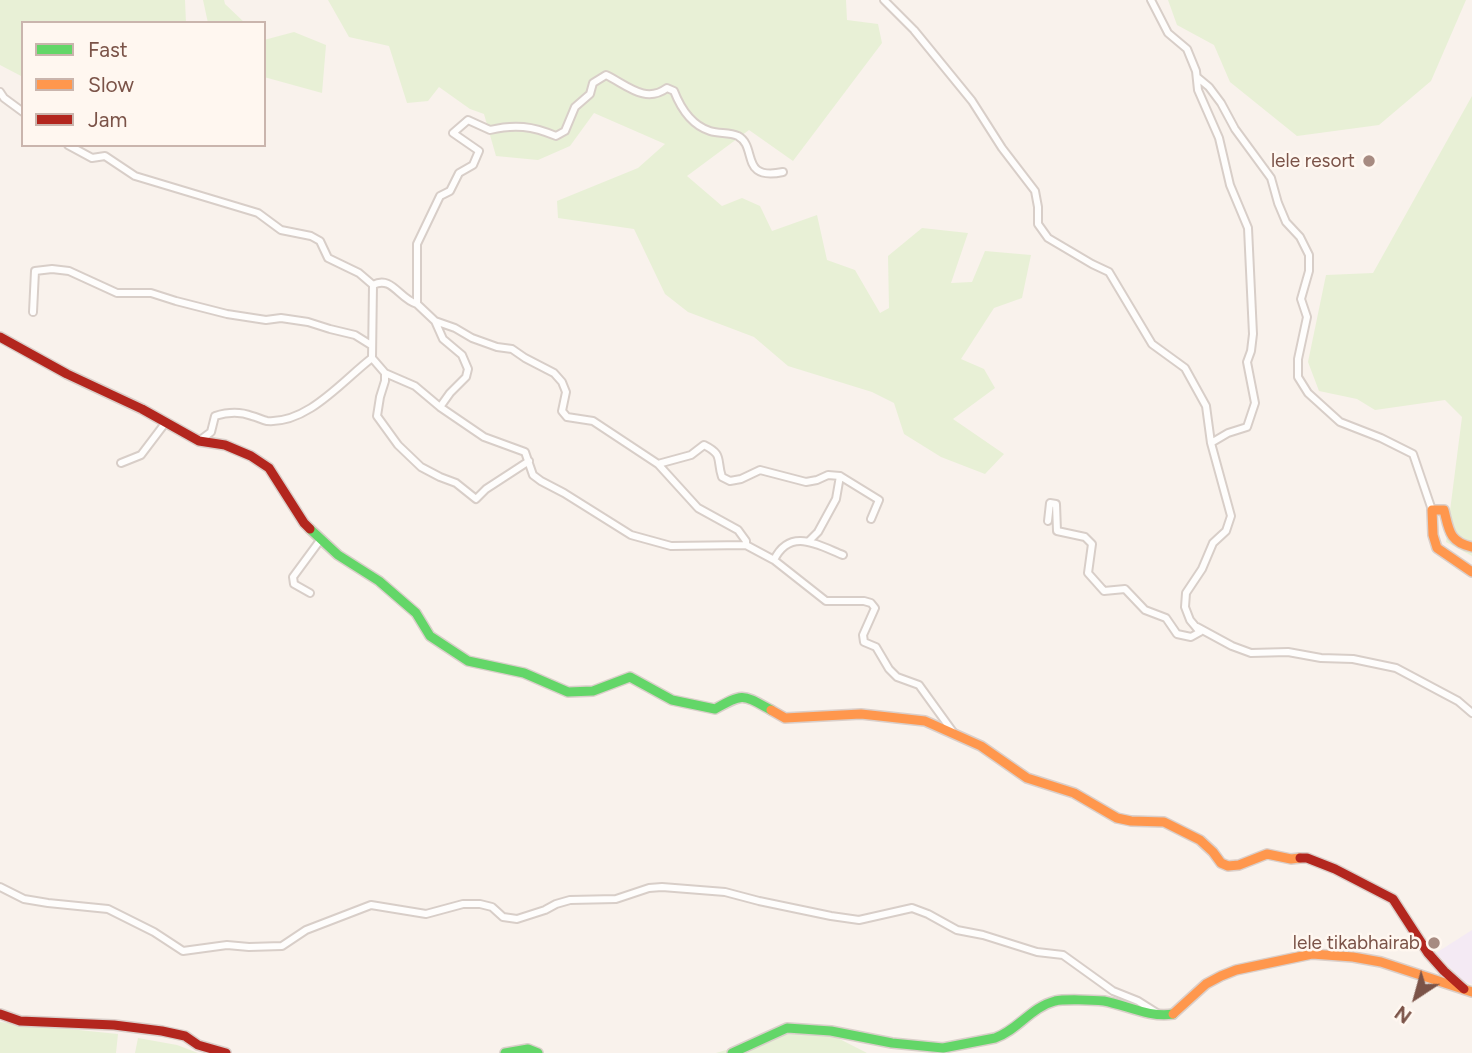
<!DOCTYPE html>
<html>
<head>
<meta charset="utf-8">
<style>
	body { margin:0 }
	#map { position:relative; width:1472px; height:1053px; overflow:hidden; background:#f9f2ec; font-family:Figtree,sans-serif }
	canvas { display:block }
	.legend { position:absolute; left:21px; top:21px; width:245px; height:126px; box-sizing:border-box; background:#fff7f0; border:2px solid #cab5ad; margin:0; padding:9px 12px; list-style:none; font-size:21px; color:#7b5348 }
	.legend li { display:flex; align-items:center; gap:14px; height:35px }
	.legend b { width:35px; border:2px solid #cab5ad }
	.north { position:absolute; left:1381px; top:962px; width:70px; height:70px; -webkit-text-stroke:5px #fff7f0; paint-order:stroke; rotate:216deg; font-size:19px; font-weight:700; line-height:28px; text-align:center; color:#7b5348 }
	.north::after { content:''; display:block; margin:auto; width:24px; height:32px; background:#7b5348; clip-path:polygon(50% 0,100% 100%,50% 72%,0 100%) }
</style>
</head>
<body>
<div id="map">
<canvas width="1472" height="1053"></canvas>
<ul class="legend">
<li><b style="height:9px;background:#63d668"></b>Fast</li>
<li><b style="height:9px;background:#ff974d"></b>Slow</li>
<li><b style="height:9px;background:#b3261e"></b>Jam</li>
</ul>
<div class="north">N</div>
</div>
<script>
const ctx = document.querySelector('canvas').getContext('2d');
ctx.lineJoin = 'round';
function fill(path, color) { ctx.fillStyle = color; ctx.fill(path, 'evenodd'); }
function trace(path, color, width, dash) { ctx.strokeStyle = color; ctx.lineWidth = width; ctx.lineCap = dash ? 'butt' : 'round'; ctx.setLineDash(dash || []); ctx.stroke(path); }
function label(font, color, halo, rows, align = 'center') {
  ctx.font = font + ' Figtree,sans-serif'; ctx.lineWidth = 5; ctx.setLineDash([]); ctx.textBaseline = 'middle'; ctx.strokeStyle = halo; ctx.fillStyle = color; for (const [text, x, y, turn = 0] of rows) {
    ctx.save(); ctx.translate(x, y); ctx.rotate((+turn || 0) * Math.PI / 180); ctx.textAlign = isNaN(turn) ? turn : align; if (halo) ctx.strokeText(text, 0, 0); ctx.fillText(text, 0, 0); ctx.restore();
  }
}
fill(new Path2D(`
	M1472 930V984L1463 981 1436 953Z`), '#f4eaf4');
fill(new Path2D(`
	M0 0H185L186 23H23V77L0 65Z
	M203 0H224L225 4 245 23H208Z
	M328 0H846L847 20 878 24 882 43 793 161 749 130 687 176 722 206 742 198 760 206 772 231 817 215 827 260 855 270 880 313 889 308 888 256 922 228 968 233 951 283 972 282 985 251 1031 255 1022 298 994 308 961 359 984 369 995 388 953 419 1004 454 985 474 941 457 904 434 894 403 872 392 788 366 754 337 688 312 665 294 634 229 558 218 557 201 638 168 665 144 594 113 570 146 538 160 496 156 484 114 470 109 439 87 428 101 407 103 389 46 349 37Z
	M1168 0H1466L1431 81 1379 125 1297 136 1230 82 1214 45 1177 25Z
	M294 32 326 45 322 93 264 77V40Z
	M1472 96V556L1446 542 1462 417 1445 400 1375 410 1357 399 1319 391 1308 362 1326 275 1373 273Z
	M0 1022 118 1034 116 1053H0Z
	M822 1030 867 1053H716L779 1034Z
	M138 1038 177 1045 198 1053H135Z`), '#e8f0d6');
const street = new Path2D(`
	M884 0 914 30 972 101 1002 148 1035 191 1038 207V224L1048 238 1092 264 1109 272 1152 344 1185 368 1206 406 1211 443 1231 516 1226 531 1213 543 1202 569 1186 593 1185 607 1190 620 1200 632 1191 637 1177 634 1166 618 1145 610 1125 589 1104 591 1088 573 1092 544 1085 537 1057 531 1056 504 1050 503 1048 521
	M1151 0 1168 33 1187 49 1196 71 1198 90 1219 138 1230 185 1248 228 1253 334 1251 351 1247 362 1255 403 1247 427 1228 433 1211 443
	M1197 77 1209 87 1221 103 1235 129 1271 178 1278 203 1286 222 1300 237 1309 255V271L1301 299 1307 317 1298 359V377L1308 393 1340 422 1381 438 1413 454 1432 510
	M0 92 4 98 23 112
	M68 145 92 158 105 156 135 176 258 213 281 230 311 236 320 241 328 258 359 273 373 285 372 358 385 373 415 386 440 407 484 437 525 452 533 475 541 481 564 493 631 535 671 546 746 545 774 560 826 601H864L871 603 875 608 863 635 864 642 876 647 889 669 897 677 919 685 953 732
	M373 285C392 275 399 299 417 304
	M33 312 35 271 52 269 69 271 117 293H151L176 301 227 314 266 320 281 318 308 322 330 329 355 335 371 345
	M435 321 455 328 472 338 497 347 512 349 525 358 554 373 562 382 566 392 562 411 567 417 593 421 658 464 698 508 738 530 746 541V545
	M385 373V381L380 397 377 416 398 445 421 467 440 477 456 483 476 499 486 489 529 461
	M440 407 450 393 466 377 468 369 462 355 443 339 435 321 417 304V244L440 196 450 191 459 173 473 165 479 151 453 133 468 120 490 130C515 124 532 126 556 136L565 131 575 107 590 94 593 83 606 75C627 85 645 104 667 88L674 91C681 109 691 125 710 131 719 134 729 132 738 136 758 147 739 181 783 172
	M199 441 211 432 215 416C228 412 239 411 252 416 257 417 262 420 267 421 308 424 343 380 372 358
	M121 463 141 455 166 422
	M658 464 691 455 704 445C724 455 716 459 722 477L730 481 741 479 760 470 806 482 817 480 828 475 840 476
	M809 541 818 532 836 499 840 476 879 500 871 519
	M774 560C790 527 818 545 843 555
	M310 593 294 584 293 577 321 539
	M1197 627 1232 646 1251 653 1288 652 1321 658 1353 659 1396 668 1458 701 1472 713
	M0 887 24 899 48 903 108 909 154 932 183 951 227 945 249 947 282 946 306 930 371 905 426 914 463 904H480L492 907 503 917 517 919 545 910 556 904 570 900 616 899 649 888 662 887 725 892 759 901 831 916 859 920 912 908 928 914 957 930 983 935 1037 952 1063 955 1113 991 1138 1001 1157 1013`);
const fast = new Path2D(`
	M310 529 338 555 379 581 416 613 430 636 468 661 524 673 568 692 593 691 630 677 672 700 715 709C744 693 742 694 771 710
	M505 1053 528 1049 538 1053
	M732 1053 787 1028 831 1031 892 1043 943 1048 995 1038C1018 1030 1031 1007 1055 1001 1064 999 1094 1000 1104 1001 1126 1005 1150 1018 1173 1014`);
const slow = new Path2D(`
	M1472 547C1449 542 1449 530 1444 510H1432L1433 535 1437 548 1472 572
	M771 710 785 718 861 714 925 721 981 746 1027 778 1074 793 1117 818 1131 821 1164 822 1200 840 1213 852 1221 863 1228 866 1239 865 1267 854 1291 859 1300 858
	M1173 1014 1206 984 1221 976 1236 970 1312 954 1353 957 1381 962 1472 992`);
const jam = new Path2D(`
	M0 337 67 374 142 409 199 441 225 445 251 456 269 468 304 523 310 529
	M1300 858H1307L1335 869 1393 899 1428 953 1444 971 1464 989
	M0 1014 20 1021 114 1025 162 1031 185 1036 198 1045 226 1053`);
trace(street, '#d8cec8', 10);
trace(fast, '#dacfca', 12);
trace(slow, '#dacfca', 12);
trace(jam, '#dacfca', 12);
trace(street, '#fefdfc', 6);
trace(fast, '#63d668', 9);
trace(slow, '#ff974d', 9);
trace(jam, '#b3261e', 9);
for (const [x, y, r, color] of [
	[1369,161,7,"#a78b81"],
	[1434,943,7,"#a78b81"]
]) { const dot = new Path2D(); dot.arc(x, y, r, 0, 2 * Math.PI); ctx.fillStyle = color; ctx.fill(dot); trace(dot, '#fff7f0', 2.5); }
label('19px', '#7b5348', '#fff7f0', [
	["lele resort",1355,161],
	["lele tikabhairab",1420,943]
], 'right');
</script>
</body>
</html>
